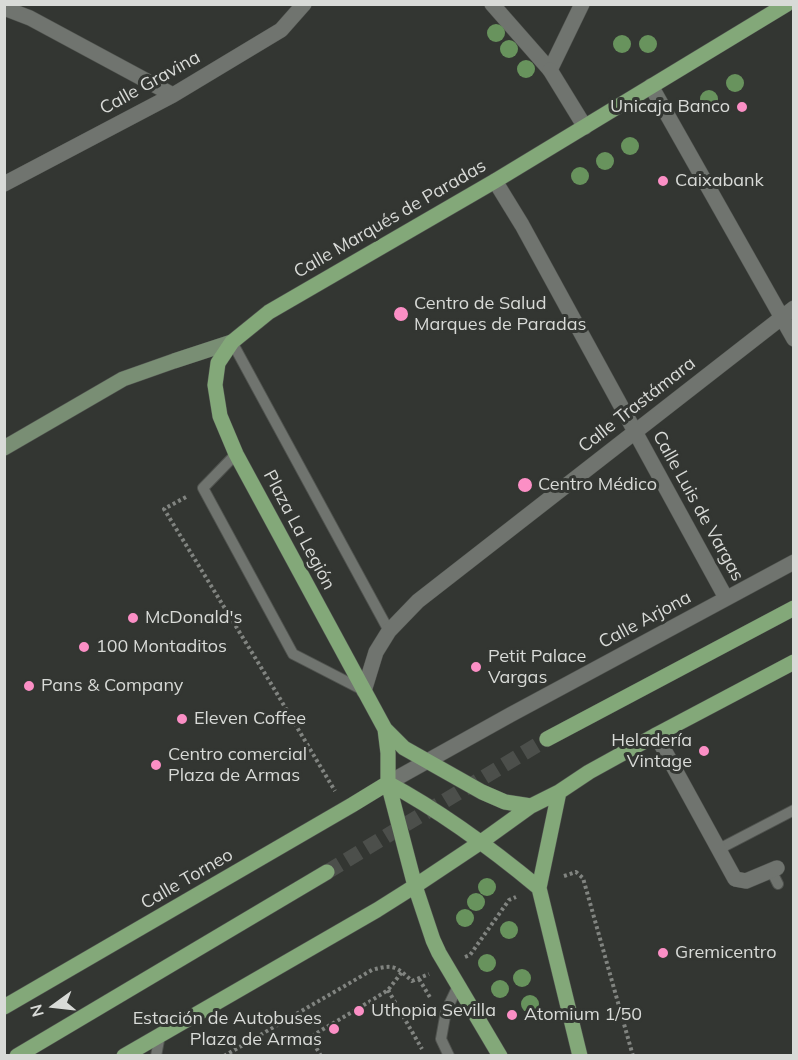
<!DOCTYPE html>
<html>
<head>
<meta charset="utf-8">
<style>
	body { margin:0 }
	#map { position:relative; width:798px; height:1060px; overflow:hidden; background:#333632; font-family:Mulish,sans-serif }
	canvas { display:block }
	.frame { position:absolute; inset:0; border:6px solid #d8dad7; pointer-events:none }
	.north { position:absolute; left:24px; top:976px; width:60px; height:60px; -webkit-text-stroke:4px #333632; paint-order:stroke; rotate:255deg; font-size:16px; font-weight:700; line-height:24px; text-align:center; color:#d8dad7 }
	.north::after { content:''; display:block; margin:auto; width:21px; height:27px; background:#d8dad7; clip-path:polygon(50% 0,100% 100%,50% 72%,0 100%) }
</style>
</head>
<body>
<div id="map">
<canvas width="798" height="1060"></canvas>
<div class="frame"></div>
<div class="north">N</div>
</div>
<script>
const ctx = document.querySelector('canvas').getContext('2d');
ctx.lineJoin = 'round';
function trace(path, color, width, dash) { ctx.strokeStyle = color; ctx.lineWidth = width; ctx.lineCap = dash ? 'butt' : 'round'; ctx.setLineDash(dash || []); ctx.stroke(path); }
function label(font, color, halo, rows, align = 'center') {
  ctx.font = font + ' Mulish,sans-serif'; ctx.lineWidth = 6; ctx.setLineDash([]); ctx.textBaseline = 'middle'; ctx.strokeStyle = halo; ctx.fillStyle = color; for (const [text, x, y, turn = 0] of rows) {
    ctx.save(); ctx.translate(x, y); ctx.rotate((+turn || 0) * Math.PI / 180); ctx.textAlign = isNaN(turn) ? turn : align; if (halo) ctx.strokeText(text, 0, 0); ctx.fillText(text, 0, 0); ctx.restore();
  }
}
trace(new Path2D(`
	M327 872 547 739`), '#4c4f4b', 15, [15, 8]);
const service = new Path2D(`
	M232 342 389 631
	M236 454 203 488 293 654 363 690
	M719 849 794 810
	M771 870 778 884
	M156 1056 160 1035
	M449 1056 441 1039 446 1011 458 986`);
const minor = new Path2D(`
	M492 4 550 70 582 4
	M4 8 30 18 173 95
	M651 86 794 339
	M495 181 522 225 726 598
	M4 184 173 95 281 30 304 4
	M364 691 376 652 389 631 418 601 794 308
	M656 735 735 879 746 881 777 868
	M388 783 510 715 794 562`);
const tertiary = new Path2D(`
	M550 70 585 127`);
const secondary = new Path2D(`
	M4 448 123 379 174 361 232 342`);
const primary = new Path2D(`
	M385 729 388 753V783L415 886 433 940 439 953 500 1056
	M547 739 794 608
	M388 783C442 812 492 849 539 888
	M559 792 539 888 580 1056
	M531 806 505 802 482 792 404 748 385 729 236 454 220 416 215 385 218 363 232 342 269 312 495 181 787 4
	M4 1007 352 805 388 783
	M17 1056 327 872
	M124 1056 377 910 415 886 481 842 531 806 559 792 589 772 656 735 794 662`);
trace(service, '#50534f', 12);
trace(minor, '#50534f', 16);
trace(tertiary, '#50534f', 16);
trace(secondary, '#50534f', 16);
trace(primary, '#50534f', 16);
trace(new Path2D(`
	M186 497 164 509 270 682 335 791
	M564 876 576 872 583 878 633 1056
	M465 957 470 955 509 900 516 897
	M419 979 431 999
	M388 990 422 1049
	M224 1056 372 970C393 964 396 966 412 981L429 974
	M321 1056 310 1037 369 1002 388 990 402 972`), '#818480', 4, [3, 3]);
trace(service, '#70746f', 10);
trace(minor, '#70746f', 15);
trace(tertiary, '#70746f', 15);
trace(secondary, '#798e74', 15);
trace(primary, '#83a879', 15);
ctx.fillStyle = '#68935d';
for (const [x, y] of [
	[496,33],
	[622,44],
	[648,44],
	[509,49],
	[526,69],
	[735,83],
	[709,99],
	[630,146],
	[605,161],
	[580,176],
	[487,887],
	[476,902],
	[465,918],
	[509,930],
	[487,963],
	[522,978],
	[500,989],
	[530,1004]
]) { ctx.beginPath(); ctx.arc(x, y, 9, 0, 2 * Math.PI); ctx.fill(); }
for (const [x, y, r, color] of [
	[742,107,6,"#fb8fc5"],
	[663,181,6,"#fb8fc5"],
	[401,314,8,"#fb8fc5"],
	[525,485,8,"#fb8fc5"],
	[133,618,6,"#fb8fc5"],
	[84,647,6,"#fb8fc5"],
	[476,667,6,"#fb8fc5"],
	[29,686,6,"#fb8fc5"],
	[182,719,6,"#fb8fc5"],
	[704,751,6,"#fb8fc5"],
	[156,765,6,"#fb8fc5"],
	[663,953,6,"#fb8fc5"],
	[359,1011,6,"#fb8fc5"],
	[512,1015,6,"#fb8fc5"],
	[334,1029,6,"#fb8fc5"]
]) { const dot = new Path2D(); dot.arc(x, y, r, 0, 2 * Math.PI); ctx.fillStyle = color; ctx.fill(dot); trace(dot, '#333632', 2); }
label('18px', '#d8dad7', '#333632', [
	["Calle Gravina",150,83,-29],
	["Calle Marqués de Paradas",390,219,-30],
	["Calle Trastámara",637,405,-38],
	["Calle Luis de Vargas",698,506,61],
	["Plaza La Legión",299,530,62],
	["Calle Arjona",645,620,-28],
	["Calle Torneo",187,879,-30]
]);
label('18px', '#d8dad7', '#333632', [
	["Unicaja Banco",730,107,"right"],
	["Caixabank",675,181],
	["Centro de Salud",414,304],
	["Marques de Paradas",414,325],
	["Centro Médico",538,485],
	["McDonald's",145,618],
	["100 Montaditos",96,647],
	["Petit Palace",488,657],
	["Vargas",488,678],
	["Pans & Company",41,686],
	["Eleven Coffee",194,719],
	["Heladería",692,741,"right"],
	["Vintage",692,762,"right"],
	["Centro comercial",168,755],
	["Plaza de Armas",168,776],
	["Gremicentro",675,953],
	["Uthopia Sevilla",371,1011],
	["Atomium 1/50",524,1015],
	["Estación de Autobuses",322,1019,"right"],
	["Plaza de Armas",322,1040,"right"]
], 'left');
</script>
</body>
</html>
